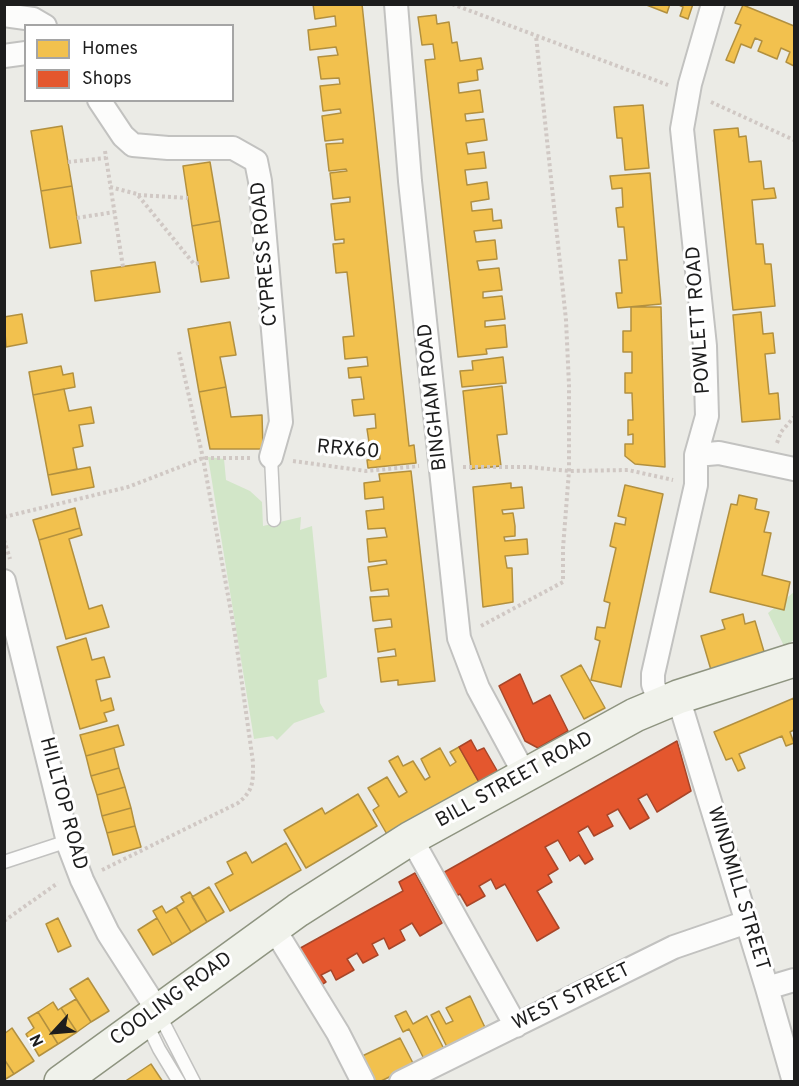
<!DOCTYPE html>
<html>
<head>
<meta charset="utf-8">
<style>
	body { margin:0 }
	#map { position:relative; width:799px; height:1086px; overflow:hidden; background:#ebebe6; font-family:Overpass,sans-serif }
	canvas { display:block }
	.frame { position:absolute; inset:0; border:6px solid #1d1d1d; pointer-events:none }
	.legend { position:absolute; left:24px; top:24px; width:210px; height:78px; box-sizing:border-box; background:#fff; border:2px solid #a5a5a5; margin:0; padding:8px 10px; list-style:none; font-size:18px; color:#1d1d1d }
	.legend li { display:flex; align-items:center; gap:12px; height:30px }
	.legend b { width:30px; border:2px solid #a5a5a5 }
	.north { position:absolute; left:24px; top:1002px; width:60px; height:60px; -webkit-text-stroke:4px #fff; paint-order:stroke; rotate:244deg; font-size:16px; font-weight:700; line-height:24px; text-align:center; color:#1d1d1d }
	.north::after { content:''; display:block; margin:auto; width:21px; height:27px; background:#1d1d1d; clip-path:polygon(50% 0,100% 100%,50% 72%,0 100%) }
</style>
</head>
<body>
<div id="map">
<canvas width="799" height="1086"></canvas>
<div class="frame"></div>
<ul class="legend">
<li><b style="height:16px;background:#f2c14e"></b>Homes</li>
<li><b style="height:16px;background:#e4572e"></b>Shops</li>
</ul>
<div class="north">N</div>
</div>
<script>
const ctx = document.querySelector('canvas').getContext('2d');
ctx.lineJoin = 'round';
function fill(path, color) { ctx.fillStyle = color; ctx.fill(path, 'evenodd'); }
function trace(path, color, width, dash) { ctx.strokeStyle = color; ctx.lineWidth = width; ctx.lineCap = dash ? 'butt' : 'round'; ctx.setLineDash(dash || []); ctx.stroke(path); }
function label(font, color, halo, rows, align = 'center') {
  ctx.font = font + ' Overpass,sans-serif'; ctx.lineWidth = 6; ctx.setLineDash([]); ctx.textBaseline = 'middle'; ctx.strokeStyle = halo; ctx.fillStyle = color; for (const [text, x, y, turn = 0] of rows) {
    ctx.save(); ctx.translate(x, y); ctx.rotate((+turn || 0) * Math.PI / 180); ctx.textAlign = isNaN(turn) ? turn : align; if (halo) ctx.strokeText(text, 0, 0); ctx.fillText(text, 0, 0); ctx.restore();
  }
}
fill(new Path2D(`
	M208 457 224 459 226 480 250 491 262 502 263 526 301 517 300 530 312 526 327 677 318 680 320 703 325 712 294 723 277 740 273 736 254 739Z
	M794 592V640L784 646 768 613Z`), '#d2e6c8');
const homes = new Path2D(`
	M313 4H362L409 446 414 445 416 463 368 468 367 460 380 459 379 448 370 449 367 429 376 428 375 414 354 416 352 400 364 399 361 377 349 378 348 368 368 366 367 357 345 359 343 337 354 336 347 272 336 273 333 244 344 243V239L335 240 331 204 350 202V197L333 199 330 173 347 171 346 169 329 171 326 144 343 143V139L325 141 322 116 341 113 340 109 323 111 320 86 340 84 339 78 321 79 318 57 338 55 336 47 310 50 308 30 336 26 335 16 315 19Z
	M644 4H670L667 13Z
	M677 4H693L688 19 680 16 683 7Z
	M743 5 794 26V66L786 62 790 52 781 48 777 59 758 51 762 41 755 38 751 48 741 44 734 63 726 60 741 25 735 23Z
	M436 15 437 24 449 22 452 43 457 42 460 61 481 58 483 69 477 70 478 80 458 83 459 93 480 90 483 112 465 114 466 121 484 119 487 140 466 143 468 154 484 152 486 168 465 170 467 185 487 182 489 199 471 202 472 211 492 209 493 221 501 220 502 228 474 231 476 242 495 240 497 259 477 261 479 270 499 268 502 290 483 292V298L502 296 505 319 485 321V327L505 325 507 347 486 349 487 354 458 357 425 60 435 59 433 44 422 45 418 17Z
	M643 105 649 168 625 170 622 138H617L614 107Z
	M62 126 72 186 41 191 31 131Z
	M738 128 739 137 746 136 749 162 761 161 764 189 774 188 776 198 752 200 756 244H763L765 264H771L775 306 733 310 714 130Z
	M210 162 220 221 192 226 183 166Z
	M650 173 661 304 618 308 616 293H622L619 260H627L624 227H618L616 208 623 207 622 188 612 189 610 176Z
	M72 186 81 243 50 248 41 191Z
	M220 221 229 278 201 282 192 226Z
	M155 262 160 292 95 301 91 271Z
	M631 307H661L665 467 635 464 625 456V444H633V434L628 435V420H633L632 393H625V373H632V352H623V331H631Z
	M761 312 763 334 773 333 775 353 765 354 769 394 778 393 780 419 742 422 733 315Z
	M22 314 27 343 6 347 4 317Z
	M230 322 236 355 220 357 226 387 199 392 188 329Z
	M503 357 506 383 462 387 460 371 473 370 472 361Z
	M61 366 63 375 73 373 75 387 33 395 29 372Z
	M502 386 507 434 497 435 501 466 471 469 463 391Z
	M226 387 231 417 262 415 263 449H210L199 392Z
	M64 389 69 411 91 407 94 423 79 425 83 446 73 448 77 469 48 475 33 395Z
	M90 467 94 487 52 495 48 475Z
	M411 471 435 681 398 685V680L381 682 378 658 396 656 395 649 378 652 375 629 392 627 391 619 373 621 370 597 389 596 388 589 371 591 368 567 387 564 386 560 369 562 367 539 387 537 385 528 368 529 366 511 384 509 383 497 365 499 364 483 380 481 379 474Z
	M511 483V488L522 487 524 508 502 510 503 514 513 513 515 526V536L504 537 505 541 527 539 528 554 505 556 507 568H512L513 602 483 607 473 487Z
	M625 485 663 494 621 687 591 680 600 641 595 639 597 627 605 628 610 603 604 601 616 548 610 546 615 523 625 525 626 518 618 516Z
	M739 495 757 499 755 509 769 512 764 532 771 533 762 575 790 582 784 610 710 592 731 504 737 505Z
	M75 508 80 528 39 540 33 520Z
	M80 528 82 535 69 539 89 609 102 605 109 627 66 639 39 540Z
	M743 614 745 624 755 621 765 655 711 670 701 636 725 629 722 620Z
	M86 638 92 660 104 657 110 677 96 680 101 701 111 698 114 710 104 713 107 721 80 729 57 647Z
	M581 665 605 708 584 719 561 676Z
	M794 698V730L790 732 794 743 786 746 782 736 739 754 745 768 738 771 732 758 726 760 714 732Z
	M118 725 124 745 86 756 80 735Z
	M459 747 480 784 388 836 373 810 379 806 368 788 387 777 399 797 407 792 389 761 398 756 403 766 413 761 425 780 430 777 421 759 440 748 450 766 456 762 450 752Z
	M114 748 119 768 91 776 86 756Z
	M119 768 125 787 97 795 91 776Z
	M125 787 131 808 102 816 97 795Z
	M358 794 377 826 306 868 284 830 322 808 325 814Z
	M131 808 135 826 107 833 102 816Z
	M135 826 141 847 113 855 107 833Z
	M286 843 301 870 230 911 215 884 233 874 227 862 246 852 252 863Z
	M209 887 224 912 207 922 192 897Z
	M190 892 207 922 191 932 176 907 184 902 181 897Z
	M162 906 166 913 176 907 191 932 172 944 153 911Z
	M58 918 71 946 58 952 46 924Z
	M157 918 172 944 153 955 138 930Z
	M88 978 109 1011 91 1022 70 989Z
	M470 996 490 1038 452 1057 431 1015 439 1011 446 1024 453 1021 446 1008Z
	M76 999 91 1022 77 1032 61 1008Z
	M53 1002 58 1010 61 1008 77 1032 58 1044 38 1012Z
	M406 1011 413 1024 427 1016 444 1049 424 1059 409 1029 403 1032 395 1016Z
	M38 1012 58 1044 39 1056 26 1034 34 1028 28 1018Z
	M12 1028 34 1061 14 1074 4 1059V1034Z
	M400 1038 414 1065 379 1082H367L356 1059Z
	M4 1059 14 1074 4 1080Z
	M151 1064 163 1082H124Z`);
fill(homes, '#f2c14e');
trace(homes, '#b2903f', 1.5);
const shops = new Path2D(`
	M520 674 533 704 550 695 568 731 538 748 525 741 499 686Z
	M471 740 477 751 484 748 499 774 480 784 459 747Z
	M677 741 691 791 657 812 647 794 638 799 649 818 630 829 618 809 607 815 613 826 594 836 588 826 578 832 593 859 585 864 579 855 570 861 558 840 545 847 558 869 548 875 552 882 537 891 559 928 537 941 505 884 496 889 491 879 479 886 485 896 467 906 460 894 454 897 441 874Z
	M415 873 442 923 420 936 412 923 400 930 405 940 389 949 384 938 372 944 378 955 363 963 357 953 347 959 354 970 336 980 331 970 321 975 326 982 316 988 295 951 403 891 399 882Z`);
fill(shops, '#e4572e');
trace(shops, '#a84629', 1.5);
const lane = new Path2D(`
	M271 457 274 520
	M4 862 68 841
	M158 1012 194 1082
	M146 1022 159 1049 179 1082`);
const street = new Path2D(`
	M396 4 410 181 459 638 478 688 525 775
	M4 15 33 19 45 26
	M4 56 26 53
	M99 100 123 136 133 145 168 148H233L256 161 260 181 281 422 271 457
	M696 455 719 453 794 469
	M4 581 69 846 82 880 108 933 158 1011
	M678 697 767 988 794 1082
	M660 704 653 684V674L696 485V455L707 416 705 346 682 129 690 84 713 4
	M411 838 516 1026
	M273 927 338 1033 363 1082
	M767 988 794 980
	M401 1082 674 947 747 922`);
const secondary = new Path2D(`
	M61 1082 298 910 411 838 635 715 678 697 794 660`);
trace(lane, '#c2c2c0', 15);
trace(street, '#c2c2c0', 26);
trace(secondary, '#8e9480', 36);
trace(new Path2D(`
	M452 4 668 85
	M711 102 794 140
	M105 151 123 267
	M68 162 106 158
	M110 187 137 194 194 264 199 263
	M138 195 188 198
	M77 218 114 212
	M777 443 781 432 794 417
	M293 461 366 471 419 466
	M463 467H529L569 471 628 470 673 480
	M4 517 128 487 203 458H250
	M4 540 10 559
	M481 626 563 582V548L569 471V385L566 320 536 36
	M102 870 238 803C254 790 253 782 253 762L235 634 203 458 179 352
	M4 921 58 883`), '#d0c8c4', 4, [3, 3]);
trace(lane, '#fcfcfb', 12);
trace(street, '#fcfcfb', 22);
trace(secondary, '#f0f2eb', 33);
label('20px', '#1d1d1d', '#fff', [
	["CYPRESS ROAD",266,254,-95],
	["POWLETT ROAD",700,320,-94],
	["BINGHAM ROAD",434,397,-96],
	["RRX60",348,451,5],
	["BILL STREET ROAD",515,781,-29],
	["HILLTOP ROAD",62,804,75],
	["WINDMILL STREET",737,889,73],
	["WEST STREET",572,998,-26],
	["COOLING ROAD",172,1000,-36]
]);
</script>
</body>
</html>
